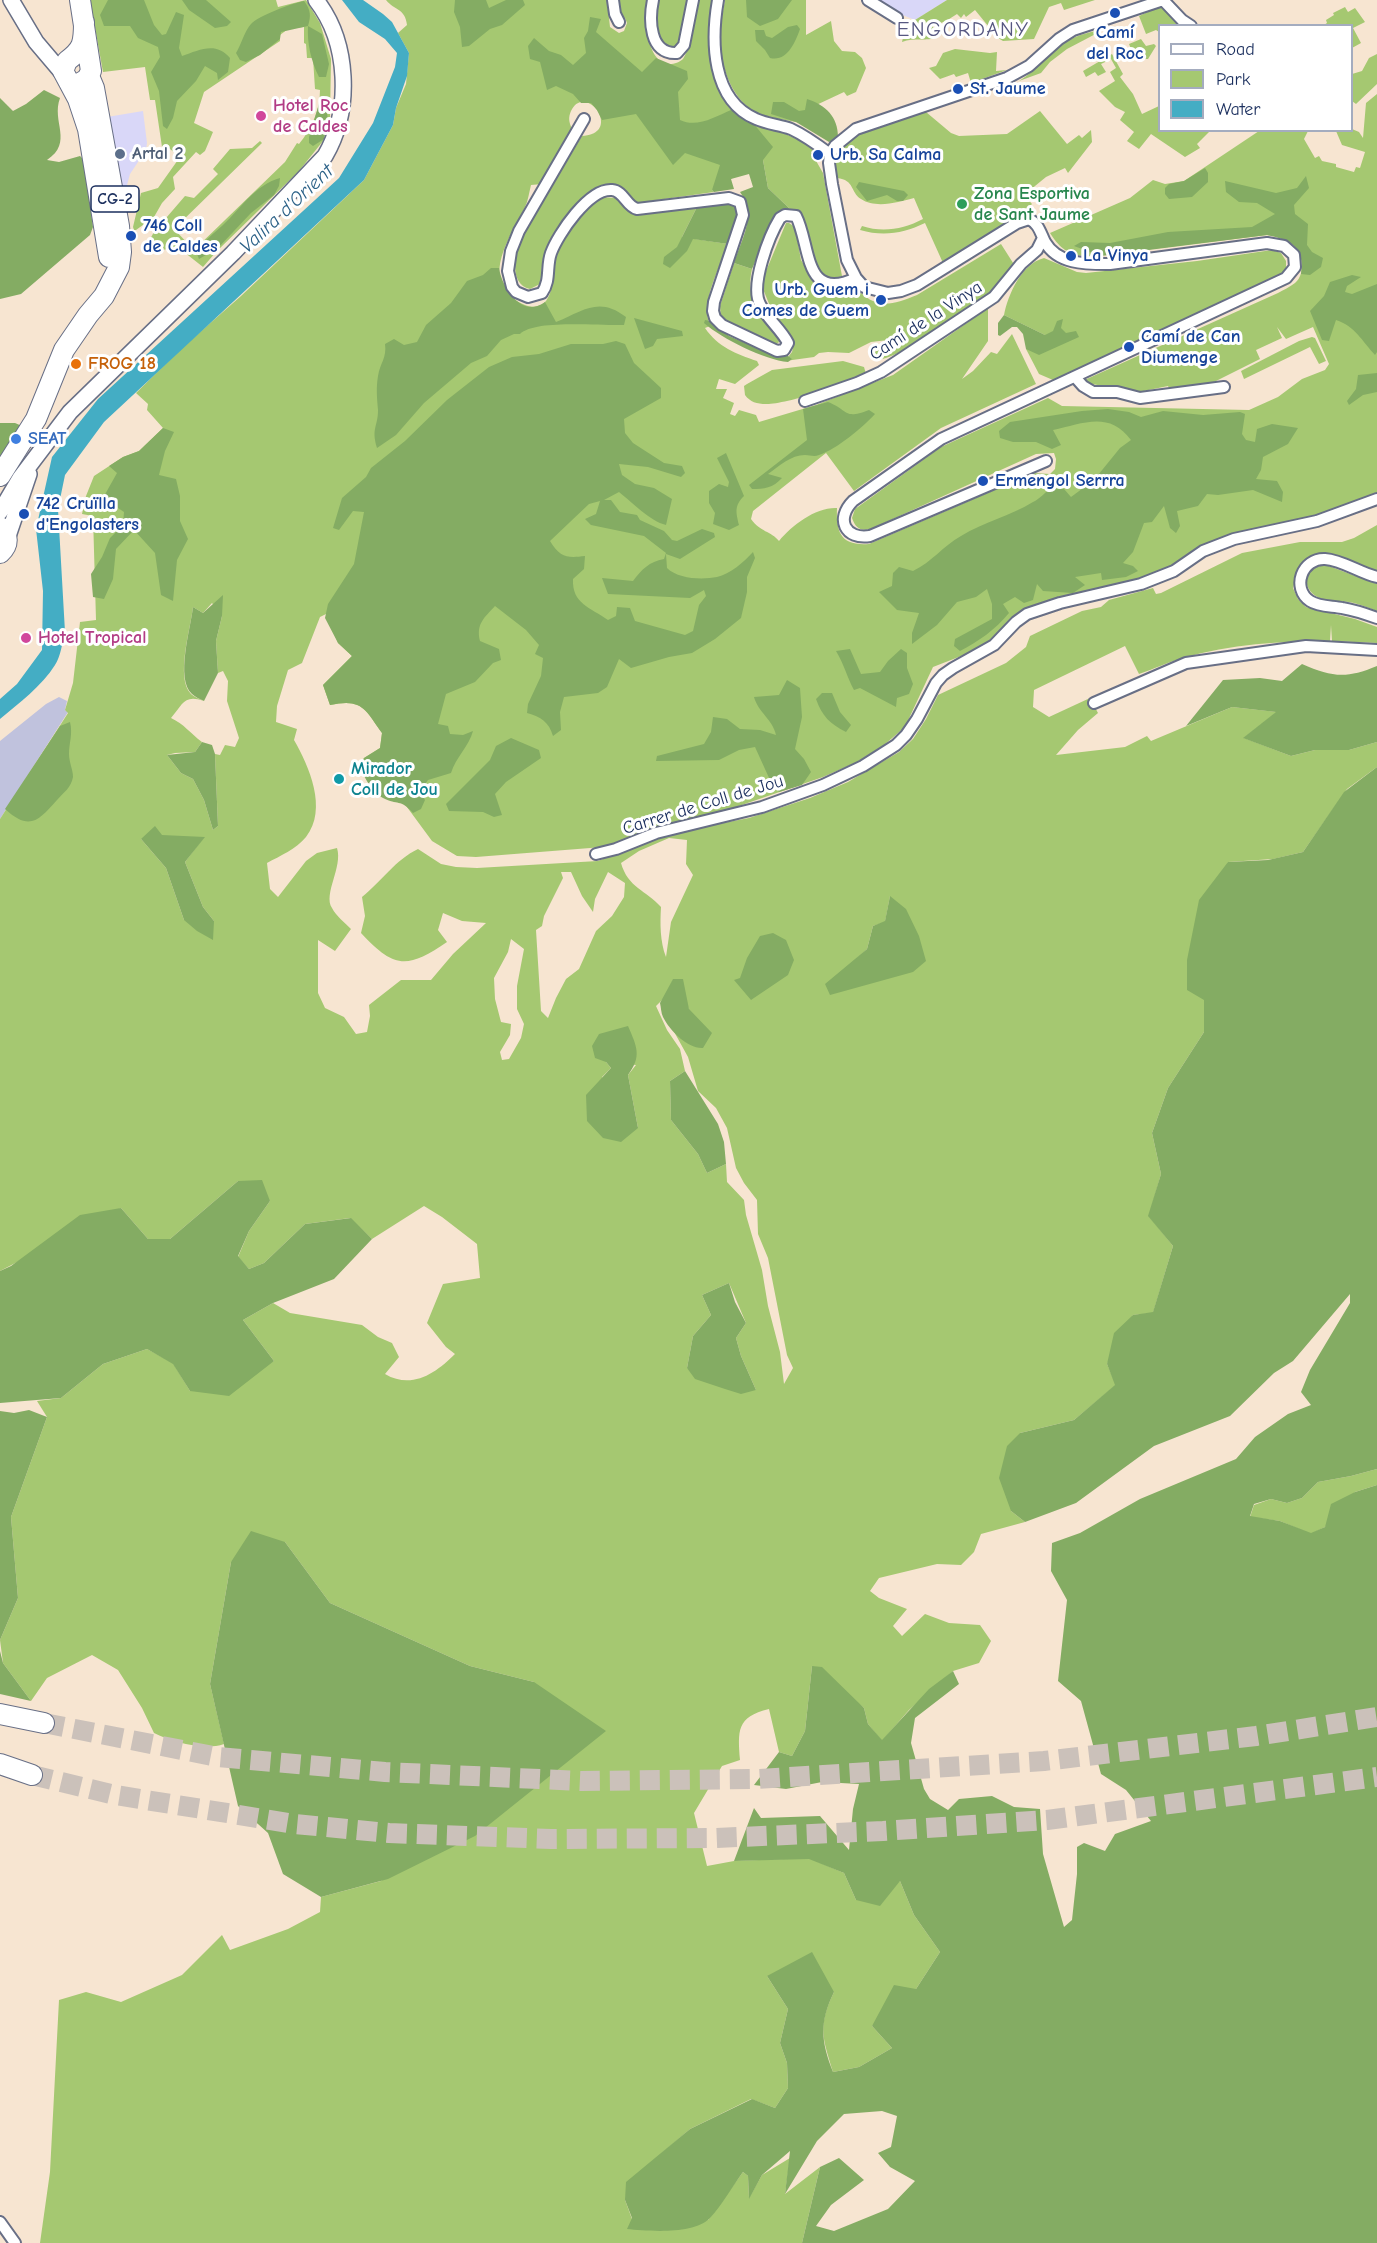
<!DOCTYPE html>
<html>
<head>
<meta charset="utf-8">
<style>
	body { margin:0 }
	#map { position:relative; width:1377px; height:2243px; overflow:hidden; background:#f7e5d1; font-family:"Comic Neue",sans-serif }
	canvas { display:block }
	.legend { position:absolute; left:1158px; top:24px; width:195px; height:108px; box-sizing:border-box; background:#fff; border:2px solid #a4acbf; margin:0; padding:8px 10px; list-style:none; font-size:18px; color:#1b2f5e }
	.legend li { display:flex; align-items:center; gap:12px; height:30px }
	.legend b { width:30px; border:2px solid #a4acbf }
</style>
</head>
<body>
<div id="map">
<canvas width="1377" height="2243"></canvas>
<ul class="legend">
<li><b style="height:8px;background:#fff"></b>Road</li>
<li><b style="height:16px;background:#a5c871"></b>Park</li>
<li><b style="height:16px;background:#44adc4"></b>Water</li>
</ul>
</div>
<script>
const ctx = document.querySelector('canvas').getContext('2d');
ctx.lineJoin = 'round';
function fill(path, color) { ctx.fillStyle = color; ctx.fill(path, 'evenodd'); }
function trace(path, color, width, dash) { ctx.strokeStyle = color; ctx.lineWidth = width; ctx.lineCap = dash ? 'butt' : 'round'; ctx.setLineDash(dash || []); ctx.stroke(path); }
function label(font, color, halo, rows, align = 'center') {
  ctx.font = font + ' "Comic Neue",sans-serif'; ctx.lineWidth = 6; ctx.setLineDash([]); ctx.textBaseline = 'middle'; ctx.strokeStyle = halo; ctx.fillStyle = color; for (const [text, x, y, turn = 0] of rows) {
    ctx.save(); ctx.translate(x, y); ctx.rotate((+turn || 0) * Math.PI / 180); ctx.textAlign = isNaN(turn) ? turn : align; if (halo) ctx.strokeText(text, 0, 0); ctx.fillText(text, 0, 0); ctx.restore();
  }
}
fill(new Path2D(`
	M877 0H947L915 20 895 12Z
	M143 111 147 143 146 150 130 174 123 200 107 117Z`), '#d9d7f8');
fill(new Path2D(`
	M59 697 67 701 65 710 68 712 0 819V741L46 704Z`), '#c0c2dd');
fill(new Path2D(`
	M90 0H276L278 7 306 0 320 23 331 59 330 117 323 141 299 171 216 252 203 267 184 252 181 246 158 251 144 250 154 232 185 196 194 198 218 174 213 169 230 149 252 148 260 141 262 143 174 229 194 250 285 162 297 143 299 144C312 128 320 110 320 90L315 89 313 58H307L306 44 304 43V27L288 29 280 35V41L204 92 194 123 213 132 205 151 200 155 196 152 173 177 175 189 162 203 154 217 136 230H134L133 227 141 193 158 188 180 157 165 145 162 147 155 100H150L145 67 103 72Z
	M386 0H607L610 27 619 33 624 31 627 23 625 18 621 17 618 9 619 0H648C644 16 646 64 670 64 674 64 680 62 683 59 691 47 694 15 697 0H712C709 22 706 75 722 91 735 104 761 120 776 129 789 137 802 139 813 150L811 152 823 173 842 276 833 279C805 272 810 237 801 214L791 210 768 188 763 160 712 190 714 192 636 203C626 200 621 185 611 185 587 184 553 233 545 252 541 263 542 273 540 284L530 289C508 284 515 251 522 235L582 136C624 134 586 81 571 111 568 118 569 122 572 129L542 184 531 185C529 193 528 201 525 207 510 238 476 284 525 305 532 308 541 307 546 301 556 287 550 272 555 257 561 235 580 212 596 197L617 198 628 211 640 215 697 207 682 237 728 244C720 268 700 301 710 326L705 328C718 347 736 354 757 361L759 365 735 384 719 379 716 389H727L723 398 734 403 730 414 735 416 739 410 756 415 759 422 816 405 893 375 988 308V341L962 379 973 371 991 352 997 354 1012 334 1036 384 941 428 854 491 826 453 753 511 751 519C760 532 771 531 779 541 792 525 816 507 837 508 836 533 841 546 869 544L1034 473 1050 474 1055 469 1056 459 1054 453 1036 454 873 528C861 532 856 529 852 518L855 509 941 447 1048 398 1062 406 1249 410 1278 397 1302 379 1325 370 1329 364 1313 327 1286 339 1277 327 1282 338 1256 350 1260 359 1212 383 1173 396 1168 386 1139 392 1080 382 1278 293C1283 290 1290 287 1295 283 1307 273 1303 249 1290 241 1283 237 1274 236 1267 235L1087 257C1067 253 1061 250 1050 233L1130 198 1153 180 1165 184 1184 181 1259 131H1308L1304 139 1315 158 1319 156 1322 161 1336 164V167L1354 172 1356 167 1360 168 1365 152 1342 145 1336 131 1352 130V129L1359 132 1363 138 1366 103 1377 94V493L1308 518 1222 538 1191 552 1167 569 1146 578 1027 608 1010 619 993 639 974 651 933 667 905 727 884 745 857 762 823 777 736 807 639 832 618 843 603 847 476 857 457 856 432 841 404 803 374 791 359 767 364 758 380 748 382 733C365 709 362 698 330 705L323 685 352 656 338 643 326 614 320 617 302 663 288 670 277 706 276 722 297 729 294 740C309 766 328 809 306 837 296 849 280 856 267 863L270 889 278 897 306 861 317 853 337 848C343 867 323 894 332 908 336 916 345 923 351 929L335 951 318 940V993L325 1008 344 1017 356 1034 367 1032 370 1016 369 1005 401 980H431L453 954 486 923 462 921 443 913 438 930 447 942C406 970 394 968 361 933L365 916 362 897C382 881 395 860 418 849L441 864 456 867 477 868 598 861 667 834 749 818 810 798 848 782 899 752 913 739 926 719 938 695 1006 663 1026 647 1030 636 1082 611 1101 607 1109 600 1153 588 1156 594 1161 593 1242 553 1300 542H1342L1354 538 1377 525V572L1308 559 1299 568 1293 588 1298 599 1306 607 1355 619 1377 627V643L1332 641 1331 625 1330 641C1281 641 1230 644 1183 658 1168 662 1154 669 1139 674L1125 646 1034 690 1033 707 1049 717 1090 698 1098 713 1078 730 1056 755 1125 747 1147 736 1151 741 1232 707 1277 712 1244 738 1291 756 1315 750H1349L1377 742V767L1347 789 1303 852 1273 859 1228 862 1204 1000V1032L1168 1088 1152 1133 1161 1174 1149 1216 1173 1246 1153 1313 1133 1315 1107 1364 1116 1385 1074 1420 1020 1433 1011 1511 1025 1522 981 1534 974 1552 961 1565 937 1564 879 1578 870 1591 879 1598 907 1609 893 1626 902 1636 925 1614 949 1623 980 1625 991 1641 979 1663 953 1671 909 1710 882 1741 868 1724 864 1708 812 1666 805 1731 792 1756 779 1752 769 1709C736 1717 738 1731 740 1760L722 1766 694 1813 707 1866 734 1861 809 1858 844 1873 856 1900 900 1881 914 1915 940 1952 916 1989 872 2026 892 2048 859 2067 833 2072C823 2038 817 2027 834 1992L767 1976 788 2009 780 2043 787 2063 788 2088 775 2108 751 2099 690 2129 661 2154 625 2200 632 2219 708 2220 743 2172 748 2176 749 2198 762 2175 790 2158 785 2194 820 2167 802 2243H40L50 2172 59 2000 86 1992 121 2002 182 1975 222 1935 230 1950 288 1929 320 1912 321 1897 381 1881 534 1682 470 1666 330 1603 285 1542 231 1562 210 1684 224 1744C204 1751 172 1742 154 1733L142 1708 118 1670 92 1655 47 1678 31 1701 3 1663 0 1640 18 1598 11 1517 47 1417 37 1401 61 1398 103 1364 147 1349 173 1363 190 1391 274 1361 243 1320 273 1303 290 1313 362 1325 378 1337 392 1343 399 1357 385 1374C412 1390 436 1373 455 1354L446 1347 427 1323 443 1284 480 1278 477 1244 442 1217 424 1206 372 1239 350 1218 305 1224 264 1263 249 1269 238 1257 249 1231 270 1201 238 1181 170 1239H148L121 1208 0 1271V819L68 713 65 710 73 683 80 622 96 620 93 516 82 514 86 496 94 476 123 457 139 451 163 428 147 410 148 404 136 393 182 348 241 296 364 180 393 125 396 108 406 84 409 53 398 33 407 25C405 8 395 11 386 0ZM212 603 222 616 216 641 218 673 223 671 228 681 227 701 239 738 235 747 225 745 220 755 215 754 218 826 213 830 204 800 193 779 181 773 167 755 175 753 195 752 202 742C190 733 184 724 171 718 183 704 184 694 204 701 200 699 194 697 191 694 175 678 191 627 193 607L203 613ZM204 837 185 862 203 907 214 921 184 920 166 868 141 839ZM669 838 687 840 686 864 693 875 671 922 666 957C660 942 660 923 661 907 646 890 628 888 621 863L639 851ZM561 872H571L582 896 593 912 595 899 608 872 625 883 624 897 612 916 596 931 579 969 566 979 556 998 548 1018 541 1011 536 930 542 926 544 916 563 878ZM890 896 888 979 853 962 867 949 873 926 885 922ZM511 939 524 949 517 986V1009L524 1024 521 1038 509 1059 502 1060 500 1052 510 1035 511 1024 501 1022 495 999 494 978 508 952ZM673 980 689 1009 680 1038 672 1028 688 1057 698 1091 716 1108 727 1128 736 1168 744 1183 757 1200 758 1234 768 1258 787 1355 793 1368 784 1384 780 1352 768 1306 762 1270 746 1215 744 1200 727 1182 726 1164 707 1173 698 1154 671 1120 670 1081 685 1071 680 1049 667 1030 656 1006 665 997ZM606 1062 636 1065 628 1075 638 1128 602 1077 611 1068ZM729 1283 746 1323 736 1338 741 1356 756 1390 687 1368 693 1336 711 1315 702 1295Z
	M659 0H687L678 44 674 47H665C656 32 654 17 659 0Z
	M725 0H806V35L831 21 834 41 842 51 855 52 862 58 866 68 856 92 847 96 844 92 812 107 803 124C787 119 768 119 754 111 731 99 719 61 720 37 720 25 723 12 725 0Z
	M947 0H1095L1064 10 1061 3 1049 7 1034 39 1003 41 998 38 975 10 966 17 964 14 961 18 957 14 946 21 933 26 936 37C928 42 914 37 902 42L905 29H914L915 20Z
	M1161 6 1180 23 1178 25 1160 26 1159 32 1156 30 1146 34 1139 16Z
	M1345 7 1348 12 1355 8 1365 22 1353 28 1361 43 1352 48V26L1324 25 1327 23 1326 20 1334 15 1333 13Z
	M1107 28 1067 49 1050 62 1041 73 1019 81C1038 70 1048 53 1066 42 1078 34 1093 32 1107 28Z
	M1141 39 1146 46 1154 44 1156 46 1148 59H1130L1124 52 1131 49 1129 44Z
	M955 49 990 53 997 52 996 71 1007 70 971 83 968 73 956 77 954 74 940 79 929 68 936 66 943 53Z
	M1112 54 1123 74 1120 77 1133 94 1142 114 1159 106 1160 130 1210 131 1197 144 1200 148 1185 157 1151 134 1139 149 1127 141 1134 132 1120 120 1125 112 1115 107 1099 91 1115 81 1110 72 1116 68 1111 59 1101 64 1106 72 1098 76 1095 72 1086 77 1083 71Z
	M1377 54V84L1356 104 1352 101V74L1362 71 1369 58Z
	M1040 111 1067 144 1079 135 1082 138 1091 130 1092 142 1068 173 1065 168 1046 177 1024 195 1032 204C1013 225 968 247 943 263L925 223C904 233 884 237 860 230L862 226C883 233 904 229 923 219L914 198C899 202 876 209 861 199 850 192 855 180 837 178 835 170 833 162 836 154 848 130 902 119 926 112L951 133 959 136 1007 134Z
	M786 223H789L795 227 801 260 816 284 834 293 854 285C874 310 890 306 917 295L1001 244 1015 266C1007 274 1001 283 993 290 972 307 898 362 874 360L869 355 890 344 888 340 871 342 849 353 828 352 819 353 814 357 785 361 792 352 794 343 772 311 763 289 764 276Z
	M1272 250 1281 253 1286 261V270L1281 274 1053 380 1039 374 1026 349 1051 338 1004 315C1008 295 1021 264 1044 258L1077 272 1086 273 1197 261Z
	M734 263 752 269C745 299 761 316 778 338L779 342 777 344 728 324 721 319 720 306Z
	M1312 337 1315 338 1326 361 1319 364 1310 347 1244 379 1241 371 1299 341Z
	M843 361 864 367 866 374C852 384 782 405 766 404 757 404 750 402 745 395L744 386 747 384 772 370Z
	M1326 565 1377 584V611C1369 608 1362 605 1354 603 1342 600 1323 603 1313 594 1299 580 1310 566 1326 565Z
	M1377 1469V1485L1355 1492 1325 1527 1311 1534 1280 1521 1250 1517 1254 1505 1271 1499 1287 1503 1302 1498 1318 1482 1351 1476Z`), '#a5c871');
fill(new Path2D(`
	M108 0H144L154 25 162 35 166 34 176 12 184 15 179 48 182 56C199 50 216 41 230 58L228 72 218 80 217 73 205 66 196 81 177 101 173 118 167 129 163 126 159 91 151 72 160 57 158 47 138 38 130 26H104L100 15Z
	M182 0H206L231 22 227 26 215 28 189 10Z
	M455 0H486L489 8 506 0H523L525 5 502 25 490 29 469 46 462 47 460 27 454 12Z
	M746 0H792L778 19 760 26 747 17Z
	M304 1C311 10 311 16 308 26L322 34 329 64 326 77H319C311 61 307 43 308 26L281 32 280 39 260 55 246 62 240 60 236 53C241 45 245 30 251 24 258 16 293 3 304 1Z
	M590 17 601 19 596 32 642 72 656 58 687 71 688 79 678 92 680 120C697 128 715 117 731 110L753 123 773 147 763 160 768 188 791 210 774 218 752 269 734 263C742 238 757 215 740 192L753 187 749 174 731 179 734 189 714 192 712 190 720 165 685 153 673 165 636 114 602 120 597 110 591 103H581L573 94 556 86 547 90 540 62 530 59 528 46 534 38 549 51 561 55 573 65 586 53 584 38 588 31Z
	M797 25 800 29C795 43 787 62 770 58L765 50 756 41 755 30H764L766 36 772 38 788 27Z
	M44 90 60 98C51 122 74 142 47 160L59 162 80 156 84 160 93 227 90 235 21 294 0 299V98L13 111 26 104Z
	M807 99C826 105 838 117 838 137L829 142 796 122 771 114 773 102H784L799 111 805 110Z
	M326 102 328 122 324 139 313 146 309 143V137L319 104Z
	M1205 168 1208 173V182L1192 197 1169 199 1165 194V188L1169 184 1184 181Z
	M1306 176 1309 188 1294 205 1295 214 1308 224 1307 245 1312 252 1323 258 1321 267 1310 275 1301 274C1305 247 1291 240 1267 235L1101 256 1074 246 1081 242 1110 243 1168 232 1252 227 1275 214 1257 203 1239 202 1226 192 1225 181 1276 193 1297 188Z
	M280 178 279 186 274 195 251 213 218 248 199 259 196 251C204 241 213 234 223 225 241 208 255 185 280 178Z
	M859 182 904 191 908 195 903 201H897L887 195 867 201 856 187Z
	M726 204 734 205 738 215 728 244 693 239 687 251 670 268 663 264 664 257 677 247 697 207Z
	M491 268H499C502 288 522 319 545 302L556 322C583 311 599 296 626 317L624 325C600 326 535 319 520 334H514L501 340 487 356 471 363 424 403 396 435 377 448C371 428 378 427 378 410 377 398 376 388 378 376 380 363 387 358 385 344L394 339 404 345 417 342 426 325 451 303 467 281 483 275Z
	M1352 275 1361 277 1347 286 1345 292 1352 294 1377 284V352L1375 355C1362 341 1355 326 1336 320L1329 341 1322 340 1310 311 1324 296 1330 282Z
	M1004 315 1045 335 1053 331 1057 321 1063 319 1061 328 1066 333 1076 331 1079 337 1039 355 1026 349 1023 334 1017 327H1012L1000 336 998 335V323Z
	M634 318 682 331 683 336 657 339 653 346 645 349Z
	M705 320 710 321 729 336 773 355 788 356 792 359 788 362C765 360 722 339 704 323Z
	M616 341 625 344 634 363 661 388V398L624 419 625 433 633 443 664 463 682 466 685 473 681 477 648 467 619 464 622 475 635 484 654 488 672 499 666 525C650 521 633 503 619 492L604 500H611L620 512 637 515 640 520 664 531 672 540 677 541 702 529 714 533 715 537 680 559 666 554 667 568C678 579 702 580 717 577 730 574 744 562 753 552L755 558 747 577V592L741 618 715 639 692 653 669 657 631 668 619 659 607 687 598 693 564 697 560 712 561 730 553 736C549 722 541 717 527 713L528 704 541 676 543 658 535 654 539 645 526 630 495 606C484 618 476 624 480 641L499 649 501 660 493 663 475 682 446 694 438 724 448 726 450 734 463 735 473 731C469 746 456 757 451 773L428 780 420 791 425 800 421 809 413 813C400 798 398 806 383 798 372 793 365 777 359 767L364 758 380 748 382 733C365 709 362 698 330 705L323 685 352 656 338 643 325 618 328 604 354 564 364 512 353 511 339 530 333 528 342 498 366 477 371 468 405 441 447 400 489 367 512 357 539 354 571 344H603ZM600 501 596 514 585 519 591 525 644 536 666 553 664 559C649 562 642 569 633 581L602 578 608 594 690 598 704 590 706 596 699 605 693 631 685 635 635 621 630 608 617 607 616 616 608 620C590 607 572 604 573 579L584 569 585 556C568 558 560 558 550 541L589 504Z
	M1377 373V392L1363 395 1349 405 1347 401 1356 389 1358 375Z
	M828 402C849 410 843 420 869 410L875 414C862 428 837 449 819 455 814 457 810 455 805 455 791 455 779 466 768 474L782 478C773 488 764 489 752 489L749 485 807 440 803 409Z
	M1108 409 1129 412 1141 417 1163 411 1203 415 1240 412 1245 414 1242 434 1246 440 1255 442 1257 429 1272 424 1298 428 1288 444 1263 457 1261 470 1256 479 1277 481 1283 492 1282 502 1253 490 1218 495 1207 494 1198 506 1177 511 1180 526 1176 533 1170 528 1164 506 1152 522 1144 523 1133 552 1123 563 1133 566 1138 571 1126 577 1102 580 1101 573 1075 577 1085 585 1073 593 1043 591 1037 584 1033 600 1024 603 1015 597 1003 604 1009 613C995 630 979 641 960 651L954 646 955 639 992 619V604L987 589 976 597 957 602 937 625 912 644V633L919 613 897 610 879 592 892 586 893 573 899 567 913 571C932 562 943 546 961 536 984 522 1010 516 1033 502 1040 499 1045 492 1051 488L1064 489 1071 497 1094 480 1120 448 1131 440C1109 410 1082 424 1053 430L1061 445 1052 449 1036 442H1013L1000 438 999 431 1010 422 1082 411Z
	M0 423H15L22 426 0 459Z
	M163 428 174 432 165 451 159 475 176 479 180 496V521L188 539 177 560 173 601 161 595 155 553 134 530 116 549 113 579 104 599 93 597 91 574 102 557 110 538 123 525 124 512 103 498 117 473 109 466 123 457 139 451Z
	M726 453 744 496C734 506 736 512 739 525L729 530 713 524 715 513 709 503V491L719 484 728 487 729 482 717 458Z
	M223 595 222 616 216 641 218 673 204 701C200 699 195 697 192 694 175 679 191 627 193 607L203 613Z
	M850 649 861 674 880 672 888 661 901 649 907 653V668L913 684 909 694 897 698 896 707 860 688 854 690C847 677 844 664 836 651Z
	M1302 664C1332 677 1346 679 1377 666V742L1349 750H1315L1291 756 1243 738 1276 712 1232 707 1186 726 1223 680 1260 678 1282 681Z
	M787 680 800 688 802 717 795 749 804 759 811 772 802 785 779 792 770 780 755 747 739 750 719 760 656 761 657 756 704 744 711 732 713 717 727 719 740 729 760 730 776 735C773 720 758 712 754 697L779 695Z
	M822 693H832L840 712 851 725 846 732C830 724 822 716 816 699Z
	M70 722C73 734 69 743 69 754 69 762 73 770 73 777 71 788 64 792 57 800 39 820 30 832 5 809L60 726Z
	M511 738 539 750 541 758 506 782 495 794 502 815 494 817 483 812 449 811 446 804 490 760 496 746Z
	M202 742 212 745 215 754 218 826 213 830 204 800 193 779 181 773 167 755 195 752Z
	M1377 767V1469L1351 1476 1318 1482 1302 1498 1287 1503 1271 1499 1254 1504 1250 1516 1280 1521 1311 1533 1325 1527 1331 1504 1355 1492 1377 1485V2243H802L820 2167 839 2158 864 2180 831 2205 816 2226 834 2231 888 2209 915 2181 890 2167 878 2153 891 2147 897 2116 882 2111 844 2114 817 2141 785 2194 790 2151 762 2175 749 2199 748 2176 743 2172C732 2187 722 2205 710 2218 694 2235 648 2231 627 2229L632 2218 625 2200 626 2182 690 2129 752 2099 775 2108 788 2088 787 2063 780 2043 788 2009 767 1976 812 1952 834 1992C819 2023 821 2041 833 2072L859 2067 892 2048 872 2026 894 1985 916 1989 940 1952 914 1915 900 1881 880 1906 856 1900 844 1873 809 1859 734 1861 754 1808 761 1818 820 1816 849 1850 853 1809 859 1784 822 1782 786 1789 754 1785 779 1752 792 1756 805 1731 812 1666 822 1667 864 1708 868 1724 882 1740 929 1689 953 1671 959 1684 915 1718 911 1743 924 1789 930 1799 948 1810 959 1799 992 1796 1014 1807 1040 1809 1043 1854 1064 1927 1072 1920 1077 1874V1847L1084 1843 1105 1851 1115 1834 1151 1821 1126 1790 1101 1774 1081 1701 1058 1681 1067 1600 1051 1571 1052 1543 1080 1533 1140 1499 1236 1459 1255 1437 1288 1414 1311 1405 1301 1392 1310 1370 1350 1303V1294L1293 1361 1274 1373 1230 1416 1154 1446 1076 1503 1025 1522 1011 1511 999 1478 1007 1446 1020 1433 1074 1420 1115 1385 1107 1364 1114 1333 1133 1315 1153 1312 1173 1246 1148 1216 1161 1174 1152 1133 1168 1088 1204 1032V1000L1187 990V960L1199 900 1228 862 1268 860 1303 852 1344 792Z
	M155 826 162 835 205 837 185 862 203 907 214 921 213 940 197 931 184 920 166 868 141 839Z
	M890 896 906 909 919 936 926 961 913 972 830 995 825 984 867 949 873 926 885 921Z
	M773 933 786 940 794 960 788 975 751 1000 734 980 740 978 747 958 760 936Z
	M673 979H683L689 1009 712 1033 703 1048C688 1049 670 1031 663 1017 661 1013 661 1007 660 1003Z
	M628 1026C637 1047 642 1056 628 1075L638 1128 621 1142 603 1138 587 1121 586 1095 611 1068 606 1062 595 1058 592 1046 599 1034Z
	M685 1071 718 1124 724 1142 726 1164 707 1173 698 1154 671 1120 670 1081Z
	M262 1180 270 1201 249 1231 238 1256 249 1269 264 1263 305 1224 351 1218 372 1239 334 1279 273 1303 243 1320 274 1361 229 1396 190 1391 173 1364 147 1349 103 1364 61 1398 0 1403V1271L11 1266 80 1215 121 1208 148 1239H170L238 1181Z
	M729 1283 735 1302 746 1323 736 1338 741 1356 756 1390 741 1394 725 1389 695 1379 687 1368 693 1336 711 1315 702 1295Z
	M29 1410 47 1417 11 1517 18 1598 0 1640V1411L14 1413Z
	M251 1531 285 1542 330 1603 470 1666 534 1682 606 1731 475 1836 388 1879 321 1897 283 1874 268 1833 238 1806 210 1684 231 1562Z
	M0 1651 3 1663 31 1701 0 1694Z`), '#84ac63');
fill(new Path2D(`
	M342 0H363L383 14 392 22 409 53 407 76 396 108 393 125 364 180 104 422 65 475 58 509 65 632C62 643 61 656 55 665 42 686 19 703 0 719V699L17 684 42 650 43 591 36 529 52 457 98 399 339 178 373 123 395 67 397 53 385 39 359 22Z`), '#44adc4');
trace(new Path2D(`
	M44 1723 218 1757 385 1772 581 1781 758 1779 1044 1761 1256 1736 1377 1717
	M32 1775 115 1795 295 1824 389 1833 551 1839 715 1838 883 1831 1047 1820 1377 1777`), '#cbc1ba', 20, [20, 10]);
const street = new Path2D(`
	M613 0 615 14 619 22
	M653 0C649 19 649 55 677 53L684 45 693 0
	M718 0C711 40 711 100 756 119 767 124 780 125 791 129 806 136 818 145 830 154
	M868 0 897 18
	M1163 0 1182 20 1191 26
	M584 119 519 231 511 251 508 271 512 287 516 292 528 297 542 293C551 280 546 267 551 253 558 234 589 188 612 190 624 191 626 206 637 209L729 198 740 202 743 215 714 302 713 311 715 318 722 325 777 351 784 350 788 343C781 329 767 319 760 304 750 285 769 236 780 218L785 215 796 216C811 245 803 303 856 278
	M1075 377 1083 386 1093 392H1117L1140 398 1224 387
	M805 401 857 383 881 372 994 297 1021 264 1037 250 1043 238
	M1046 461 870 536C845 540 835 519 853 501L941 439 1286 278 1295 267 1294 255 1284 246 1267 243 1110 264C1087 264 1058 265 1045 242 1040 232 1039 224 1029 219L1017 223 917 285 901 291 888 293 864 287 856 278 847 260 832 184 829 163 830 154 835 146 856 129 1007 78 1029 66 1059 39 1073 30 1163 0
	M1377 577C1360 573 1342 560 1325 559 1302 558 1291 588 1310 601 1319 607 1332 606 1342 608 1354 610 1366 614 1377 618
	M1094 703 1186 663 1306 646 1377 650
	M596 854 616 849 656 833 762 807 823 785 863 766 896 745 906 735 917 719 936 683 943 675 953 668 994 645 1016 622 1027 614 1060 603 1141 584 1174 571 1203 551 1234 539 1317 521 1377 499
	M0 2222 15 2243`);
const secondary = new Path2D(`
	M11 0 36 42 64 75
	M0 512 20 478 70 412 233 253 325 156C352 110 349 42 316 0
	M7 539 29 474`);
const highway = new Path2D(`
	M80 0 91 71 87 79 80 83
	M84 22C84 43 83 49 67 61L63 71 78 99 88 129 109 257
	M0 476 36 419 64 350 88 315 104 296 119 267 121 252 119 226 94 88 89 76
	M0 527C9 535 9 545 0 553
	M0 1714 44 1723
	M0 1764 32 1775`);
trace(street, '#686f86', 14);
trace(secondary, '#686f86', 18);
trace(highway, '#686f86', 22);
trace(street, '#fff', 10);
trace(secondary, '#fff', 15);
trace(highway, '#fff', 20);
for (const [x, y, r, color] of [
	[1115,13,6,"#1a4fb4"],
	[958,89,6,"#1a4fb4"],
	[261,116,6,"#d1479c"],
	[120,154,6,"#5c6f8a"],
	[818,155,6,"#1a4fb4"],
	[962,204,6,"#2e9e5b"],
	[131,236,6,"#1a4fb4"],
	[1071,256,6,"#1a4fb4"],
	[881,300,6,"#1a4fb4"],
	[1129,347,6,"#1a4fb4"],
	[76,364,6,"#e8710a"],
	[16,439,6,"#3f7fe0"],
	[983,481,6,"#1a4fb4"],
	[24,514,6,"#1a4fb4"],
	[26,638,6,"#d1479c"],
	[339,779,6,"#0f9aa8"]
]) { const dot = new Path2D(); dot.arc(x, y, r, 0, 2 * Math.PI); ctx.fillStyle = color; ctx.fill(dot); trace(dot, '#fff', 2); }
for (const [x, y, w] of [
	[115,199,48]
]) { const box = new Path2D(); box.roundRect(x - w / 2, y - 13, w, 26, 4.5); ctx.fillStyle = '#fff'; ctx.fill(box); trace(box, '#1b2f5e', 1.5); }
label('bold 16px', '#1b2f5e', null, [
	["CG-2",115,199]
]);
label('bold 18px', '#164399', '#fff', [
	["Camí",1115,33,"center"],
	["del Roc",1115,54,"center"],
	["St. Jaume",970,89],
	["Urb. Sa Calma",830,155],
	["746 Coll",143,226],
	["de Caldes",143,247],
	["La Vinya",1083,256],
	["Urb. Guem i",869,290,"right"],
	["Comes de Guem",869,311,"right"],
	["Camí de Can",1141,337],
	["Diumenge",1141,358],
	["Ermengol Serrra",995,481],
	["742 Cruïlla",36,504],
	["d'Engolasters",36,525]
], 'left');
label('bold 18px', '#b23c85', '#fff', [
	["Hotel Roc",273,106],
	["de Caldes",273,127],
	["Hotel Tropical",38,638]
], 'left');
label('bold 18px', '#4e5e75', '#fff', [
	["Artal 2",132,154]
], 'left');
label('bold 18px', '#27864d', '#fff', [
	["Zona Esportiva",974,194],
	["de Sant Jaume",974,215]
], 'left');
label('18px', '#1b2f5e', '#fff', [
	["Camí de la Vinya",926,321,-33],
	["Carrer de Coll de Jou",703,805,-17]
]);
label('bold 18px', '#c56008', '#fff', [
	["FROG 18",88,364]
], 'left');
label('bold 18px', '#366cbe', '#fff', [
	["SEAT",28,439]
], 'left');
label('bold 18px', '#0d838f', '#fff', [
	["Mirador",351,769],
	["Coll de Jou",351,790]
], 'left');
label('italic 20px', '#2b6187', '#fff', [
	["Valira d'Orient",287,209,-43]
]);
ctx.letterSpacing = '1.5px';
label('21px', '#565781', '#fff', [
	["ENGORDANY",963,30]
]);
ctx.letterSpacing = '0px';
</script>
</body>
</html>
